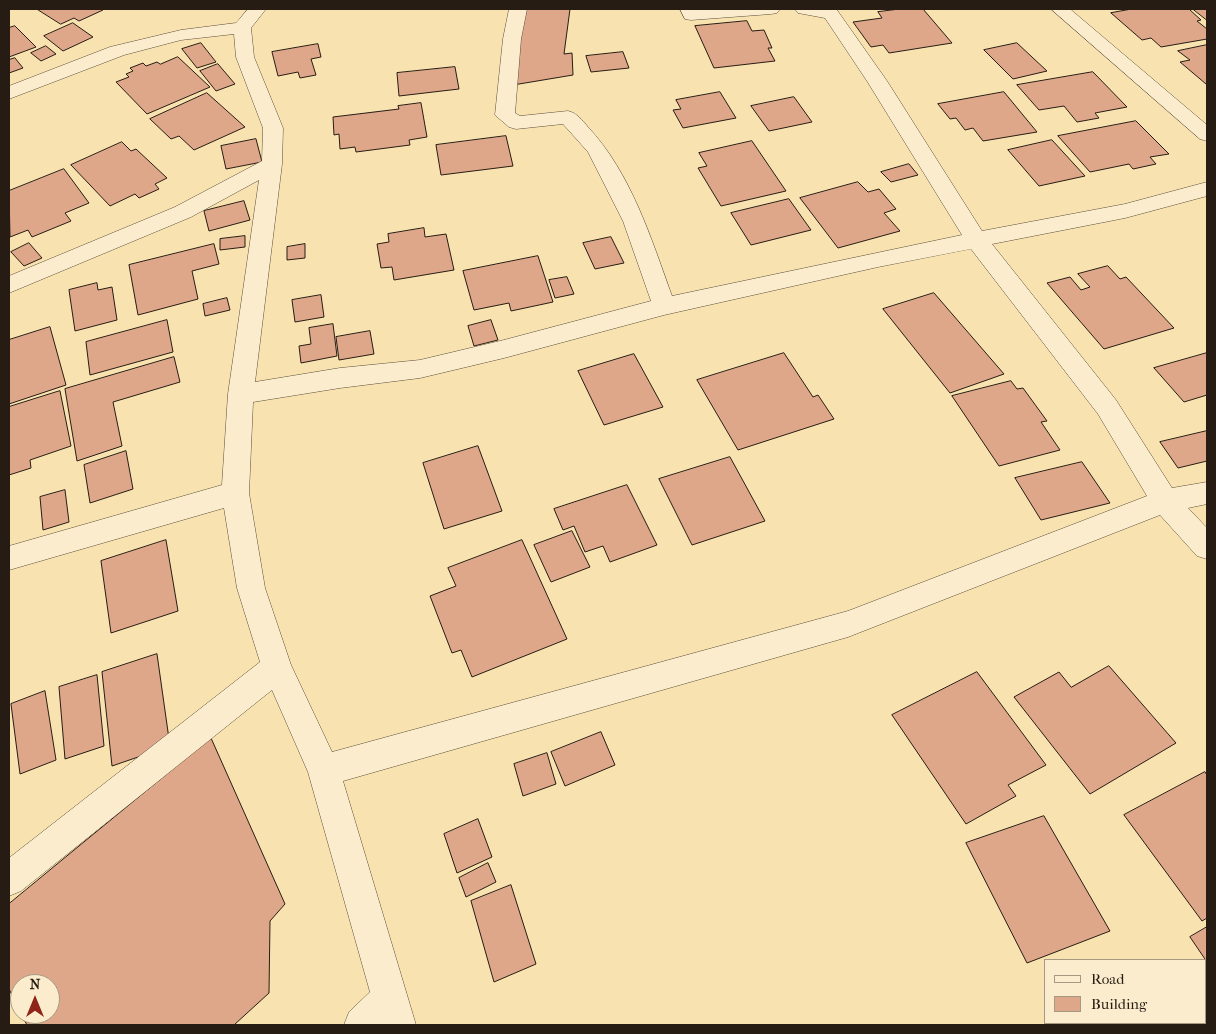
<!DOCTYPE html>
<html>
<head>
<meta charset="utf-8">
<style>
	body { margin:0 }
	#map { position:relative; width:1216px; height:1034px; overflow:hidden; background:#f8e2b0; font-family:"IM FELL French Canon",serif }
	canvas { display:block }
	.frame { position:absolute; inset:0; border:10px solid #271c13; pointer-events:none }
	.legend { position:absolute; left:1044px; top:959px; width:162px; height:65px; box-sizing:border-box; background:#faeccc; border:1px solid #a69982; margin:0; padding:6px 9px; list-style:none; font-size:15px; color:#271c13 }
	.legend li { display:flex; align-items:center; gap:10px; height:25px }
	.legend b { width:25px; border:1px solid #a69982 }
	.north { position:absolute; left:10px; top:974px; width:50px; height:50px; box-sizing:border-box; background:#faeccc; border:1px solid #a69982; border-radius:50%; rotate:0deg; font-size:14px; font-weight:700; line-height:20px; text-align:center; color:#271c13 }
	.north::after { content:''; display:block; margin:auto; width:18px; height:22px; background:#8f2418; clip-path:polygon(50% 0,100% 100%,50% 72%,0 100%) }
</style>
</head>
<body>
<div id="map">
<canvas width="1216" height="1034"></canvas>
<div class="frame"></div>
<ul class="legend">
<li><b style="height:6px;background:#faeccc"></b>Road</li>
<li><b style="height:14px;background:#dea789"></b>Building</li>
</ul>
<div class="north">N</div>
</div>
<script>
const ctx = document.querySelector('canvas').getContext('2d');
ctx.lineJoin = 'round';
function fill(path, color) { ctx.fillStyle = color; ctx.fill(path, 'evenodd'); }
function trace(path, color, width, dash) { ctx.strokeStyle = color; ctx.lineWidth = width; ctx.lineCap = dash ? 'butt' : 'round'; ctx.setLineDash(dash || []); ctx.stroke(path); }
const building = new Path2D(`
	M37 9H102L103 10 79 21 74 18 61 24Z
	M526 9H570L564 54 572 53 573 75 513 85 515 61Z
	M900 9H923L952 43 889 53 883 45 871 47 853 22 882 18 878 12Z
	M1132 9H1189L1201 20 1197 21 1207 29V39L1161 47 1151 38 1142 40 1111 13Z
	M1193 9H1207V20Z
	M747 21 752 31 764 30 772 48H768L775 61 714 68 695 26Z
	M73 23 93 37 63 51 44 36Z
	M15 26 36 47 9 57V28Z
	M201 43 216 62 197 68 182 49Z
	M1017 43 1047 71 1013 79 984 50Z
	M318 44 321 57 311 59 316 75 300 78 298 72 278 76 272 52Z
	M1207 45V84H1206L1180 62 1190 60 1178 51Z
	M46 46 56 54 41 61 31 53Z
	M623 52 629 68 591 72 586 56Z
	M178 57 210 87 147 114 116 82 129 77 126 74 133 71 130 68 143 63 146 66 157 62 160 64Z
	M15 58 23 68 9 73V60Z
	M218 64 235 84 216 91 200 71Z
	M455 67 459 89 399 96 397 73Z
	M1093 72 1127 107 1095 113 1099 118 1077 122 1064 106 1039 110 1017 85Z
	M720 92 736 118 683 128 673 110 681 109 676 100Z
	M1004 92 1037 132 983 141 973 128 965 130 956 118 950 119 938 104Z
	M207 93 245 127 194 150 179 136 171 139 150 119Z
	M794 97 812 122 769 131 751 106Z
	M421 103 427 137 409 140 410 145 356 152 355 147 340 149 339 134 334 135 333 117 399 109 398 106Z
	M1136 121 1169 154 1150 157 1156 164 1133 169 1129 164 1090 172 1058 136Z
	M506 136 513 166 441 175 436 145Z
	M256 139 262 162 226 169 221 146Z
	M1052 140 1085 176 1039 186 1008 150Z
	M752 141 786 191 721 206 698 168 707 166 699 153Z
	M122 142 131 151 136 149 167 178 155 184 159 189 139 198 135 194 110 206 71 165Z
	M909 164 918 175 891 182 881 172Z
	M64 169 89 203 65 213 71 221 32 237 28 230 10 237 9 191Z
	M858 182 868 192 879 189 896 209 884 213 900 231 838 248 800 198Z
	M789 199 811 230 751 245 731 213Z
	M244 201 250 220 209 231 204 211Z
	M424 228 425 237 446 234 454 270 394 280 392 267 381 268 377 244 389 242 388 234Z
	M245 236V247L220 250V239Z
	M611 237 624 263 595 269 583 243Z
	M29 243 42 258 24 266 11 252Z
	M214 244 219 264 192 271 198 299 138 315 129 265Z
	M305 244V258L287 260V247Z
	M538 256 553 302 511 311 509 303 474 310 463 271Z
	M1108 266 1120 279 1126 277 1174 328 1104 349 1047 283 1070 277 1081 290 1090 287 1078 274Z
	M567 277 574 294 555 298 549 280Z
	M97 283 98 290 112 287 117 320 75 331 69 290Z
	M934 293 1004 374 950 393 883 309Z
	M321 295 324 317 295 322 292 300Z
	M227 298 230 310 205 316 203 304Z
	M167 320 173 352 90 375 86 342Z
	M491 320 498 340 474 346 468 326Z
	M333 324 337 356 301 363 299 346 311 344 309 328Z
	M50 327 66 385 9 404V340Z
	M370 331 374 354 339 360 336 337Z
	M784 353 813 397 818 395 834 419 738 450 697 380Z
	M1207 353V395L1184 402 1154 368Z
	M634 354 663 407 604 425 578 371Z
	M174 357 180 382 113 402 122 446 77 461 65 389Z
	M1011 381 1017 389 1023 388 1047 421 1041 422 1060 450 999 466 952 396Z
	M60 391 71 446 30 460 31 468 9 475V407Z
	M1207 431V461L1178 468 1160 442Z
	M478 446 502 511 444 529 423 463Z
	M126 451 133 489 90 503 84 465Z
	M730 457 765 521 692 545 659 479Z
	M1082 462 1110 503 1041 520 1015 478Z
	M627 485 657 545 610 562 603 546 585 552 574 526 563 530 554 509Z
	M65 490 69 522 43 530 40 497Z
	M572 531 590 567 551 582 534 545Z
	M166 540 178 611 111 633 101 561Z
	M522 540 567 639 472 677 461 650 452 653 430 596 456 586 448 568Z
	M157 654 170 746 112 766 102 672Z
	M1109 666 1176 743 1090 794 1014 697 1059 672 1071 687Z
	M977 672 1046 765 1008 785 1016 796 966 824 892 715Z
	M97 675 104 746 65 759 59 687Z
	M45 691 56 760 20 774 11 704Z
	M601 732 615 765 565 786 551 752Z
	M211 738 285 904 270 921 269 993 234 1025H27L21 1014H50V984H20V1011L9 989V904Z
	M547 753 556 784 523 796 514 764Z
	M1205 772 1207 775V918L1202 921 1124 815Z
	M1044 816 1110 931 1027 963 966 843Z
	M478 819 492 857 457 873 444 834Z
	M488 863 496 882 466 897 459 878Z
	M511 885 536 964 494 982 471 901Z
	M1207 927V962L1190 937Z`);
fill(building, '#dea789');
trace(building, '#271c13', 1);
const street = new Path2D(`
	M248 9H266L251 28 254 57 283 128 282 164 255 382 340 368 420 360 504 340 651 301 623 221 588 152 563 124 516 129 509 127 495 115 503 39 509 9H527L521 39 515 113 520 116 568 111C577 113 582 120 588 127 631 173 651 238 672 296L962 235 867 81 825 18 798 13 795 9 837 10 887 81 982 231 1125 204 1207 182V196L1125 218 992 244 1116 400 1172 488 1207 482V504L1188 508 1207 528V559L1197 556 1160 515 848 637 343 781 416 1025H344L349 1012 370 992 308 772 272 690 21 891 9 896V858L260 662 237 588 224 508 9 570V546L222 485 228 394 259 180 191 217 9 293V276L175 207 262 161 263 128 236 57 234 34 181 40 124 55 9 99V86L110 47 181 30 236 23ZM971 249 1098 414 1147 496 848 611 332 752 291 665 265 588 249 493 253 402 340 388 420 378 504 358 664 315 878 267Z
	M680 9H780L777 13 771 14 691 20 685 19Z
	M1051 9H1070L1207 125V141L1200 139Z`);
trace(street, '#5b4e3a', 1);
fill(street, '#faeccc');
</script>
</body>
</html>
